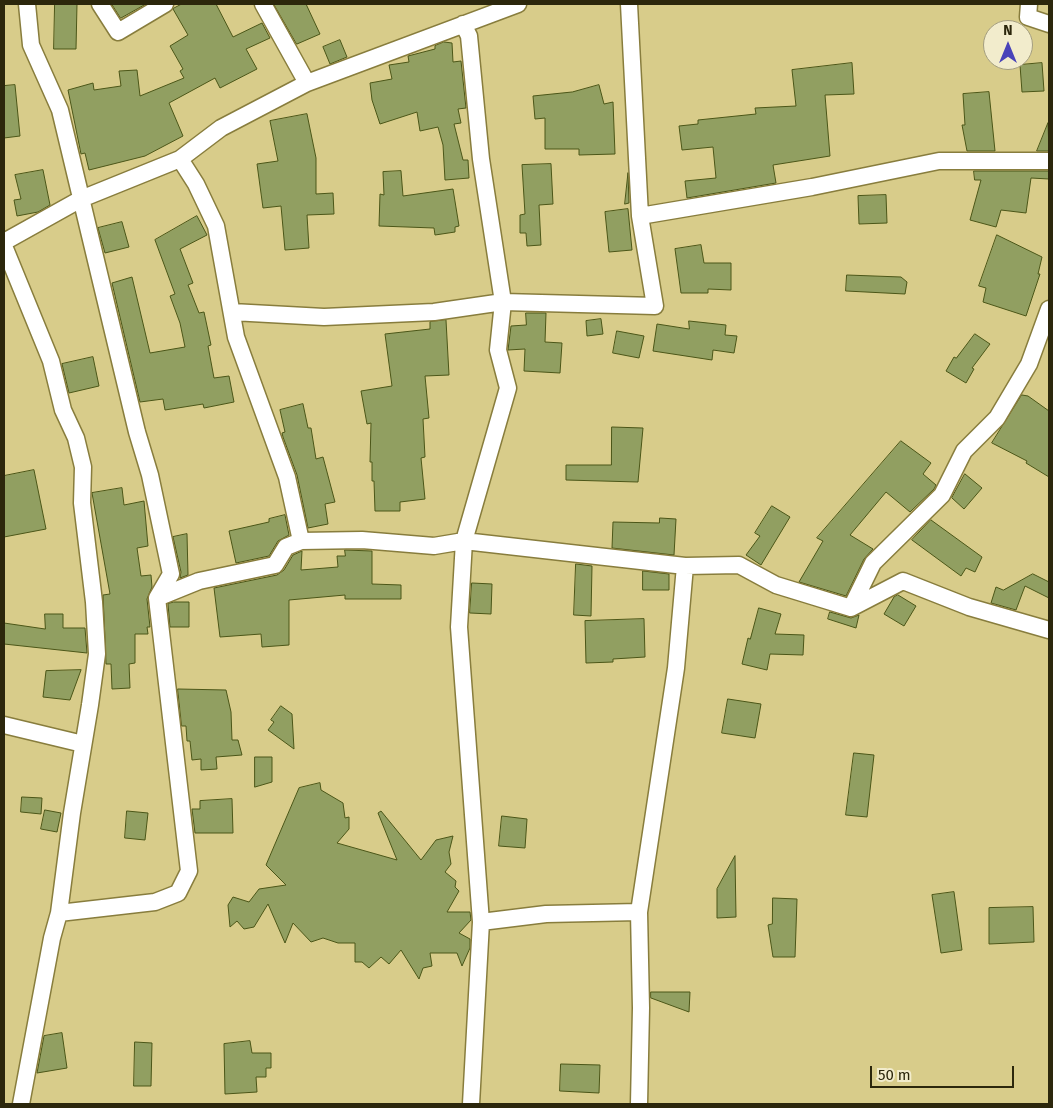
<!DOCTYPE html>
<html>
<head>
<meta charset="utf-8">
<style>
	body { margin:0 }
	#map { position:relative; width:1053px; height:1108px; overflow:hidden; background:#d8cc8a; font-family:"Fira Sans",sans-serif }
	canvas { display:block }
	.frame { position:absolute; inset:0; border:5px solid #2c270c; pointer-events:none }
	.north { position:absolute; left:983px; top:20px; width:50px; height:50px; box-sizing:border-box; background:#f2eccc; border:1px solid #a39d7f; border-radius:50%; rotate:0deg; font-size:14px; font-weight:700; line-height:20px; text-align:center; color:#2c270c }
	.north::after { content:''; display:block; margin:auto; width:18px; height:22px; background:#4943b9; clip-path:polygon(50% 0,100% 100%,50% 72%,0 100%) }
	.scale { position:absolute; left:870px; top:1066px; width:144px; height:22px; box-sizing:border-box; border:2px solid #2c270c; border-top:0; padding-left:6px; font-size:15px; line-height:18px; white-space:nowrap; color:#2c270c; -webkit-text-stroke:4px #f2eccc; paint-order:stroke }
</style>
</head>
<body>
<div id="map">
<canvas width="1053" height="1108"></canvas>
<div class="frame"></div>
<div class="north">N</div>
<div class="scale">50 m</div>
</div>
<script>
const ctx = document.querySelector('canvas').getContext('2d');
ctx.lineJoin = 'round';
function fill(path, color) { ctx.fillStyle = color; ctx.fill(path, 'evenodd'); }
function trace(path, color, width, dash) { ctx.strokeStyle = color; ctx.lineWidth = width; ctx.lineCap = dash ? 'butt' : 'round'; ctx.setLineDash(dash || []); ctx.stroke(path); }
const building = new Path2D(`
	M55 4H77L76 49H54Z
	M112 4H146L121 18Z
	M182 4H216L233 37 262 23 270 38 246 49 257 69 220 88 215 78 169 103 183 136 145 156 89 170 85 153 81 154 68 90 93 83 94 90 121 86 119 71 137 70 140 96 184 78 180 71 183 69 170 46 188 35 173 9Z
	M274 4H306L320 34 297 44Z
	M340 40 347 57 330 64 323 47Z
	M444 42 452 43 453 62 461 61 466 108 458 109 461 123 454 124 463 160H468L469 178 445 180 443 145 438 127 420 131 417 112 380 124 372 100 370 83 392 79 389 65 409 62 408 56 435 49V46Z
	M852 63 854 94 825 95 830 156 773 165 776 183 687 198 685 181 716 178 713 147 682 150 679 126 698 124V120L756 114 755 108 796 106 792 70Z
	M1042 63 1044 91 1022 92 1020 65Z
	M15 85 20 136 4 138V86Z
	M599 85 604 104 613 102 615 154 579 155V149H545V118L535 119 533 96 572 92Z
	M989 92 995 151H967L962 125H965L963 94Z
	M307 114 316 158V194L333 193 334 214 307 215 309 248 285 250 281 206 263 208 257 164 278 161 270 121Z
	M1048 123 1049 151H1037Z
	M551 164 553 204 539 205 541 245 527 246 526 233H520V215L525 214 522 165Z
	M43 170 50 205 38 212 17 216 14 200 21 199 15 175Z
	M401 171 403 196 453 189 459 226 455 227V232L435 235 434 228 379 226 380 194 384 195 383 172Z
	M974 171H1049V179L1031 178 1026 213 1001 210 996 227 970 220 981 180H975Z
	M628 173 629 203 625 204Z
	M886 195 887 223 859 224 858 196Z
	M628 209 632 250 609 252 605 212Z
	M197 216 207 235 180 249 193 283 188 285 199 313 204 312 211 345 208 346 214 378 229 376 234 402 204 408 203 404 165 410 163 399 140 402 112 283 132 277 150 353 185 347 180 323 170 296 175 294 155 240Z
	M122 222 129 247 105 253 98 228Z
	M997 235 1042 257 1038 274H1040L1026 316 983 302 986 288 979 286Z
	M701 245 704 263H731V290L708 289V293H681L675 249Z
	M847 275 901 277 907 282 905 294 846 291Z
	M526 313H546L545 342 562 343 560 373 524 371 525 349 508 350 511 326 526 325Z
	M601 319 603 334 587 336 586 321Z
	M446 320 449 375 425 376 429 418 423 419 425 457 421 458 425 499 400 502V511H375L374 481H372V462H370L371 423 367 424 361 391 392 386 385 334 430 329V322Z
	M689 321 726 325 725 335 737 336 734 353 713 350 712 360 653 351 657 324 689 329Z
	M617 331 644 336 639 358 613 353Z
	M975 334 990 344 972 368 974 369 966 383 946 371 954 357 956 358Z
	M93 357 99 386 69 393 62 364Z
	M1022 395 1028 396 1049 411V477L1026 463 1027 461 992 443Z
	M303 404 308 428H311L316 459 323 457 335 502 325 504 328 524 308 528 297 475 283 437 282 433 285 432 280 410Z
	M612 427 643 428 638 482 566 480V465H611Z
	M901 441 931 463 923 474 936 485 934 489 910 512 886 492 850 535 873 549 864 559 846 596 799 582 823 541 817 538Z
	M34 470 46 529 4 537V476Z
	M965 474 982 488 964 509 952 498Z
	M122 488 124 505 144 501 148 546 137 548 141 576 151 575 152 587 147 599 150 627H147L148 634H135V663L129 664 130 688 112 689 111 664H106L103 595 110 594 92 493Z
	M772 506 790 517 761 565 746 555 760 536 755 533Z
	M285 515 289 535 278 541 269 556 236 563 229 531 269 522V519Z
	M660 518 676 519 674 555 612 548 613 522 659 523Z
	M931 520 982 557 975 572 966 568 961 576 912 540Z
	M187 534 188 575 180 578 181 572 173 537Z
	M345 550 372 551V584L401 585V599H345V595L289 600V645L262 647 261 634 220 637 214 588 277 575 284 570 293 555 302 551 301 570 338 567 337 556H345Z
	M576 564 592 566 591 616 574 615Z
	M643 571 669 574V590H643Z
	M1033 574 1049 582V598L1025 586 1016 610 991 603 996 587 1003 590Z
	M472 583 492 584 491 614 470 613Z
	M898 595 916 606 904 626 884 614 894 597Z
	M174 602H189V627H170L168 604Z
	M759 608 781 614 775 634 804 635 803 655 770 654 767 670 742 664 748 638 750 639Z
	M830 612 851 618 859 615 856 628 828 619Z
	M45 614H63V628H85L87 653 4 644V623L45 629Z
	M644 619 645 657 613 659V662L586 663 585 621Z
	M81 670 70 700 43 697 46 671Z
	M178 689 226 690 231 712 232 740H238L242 755 216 757 217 769 201 770V759L192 760 190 741H187L186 726H182Z
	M728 699 761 704 755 738 722 733Z
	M281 706 292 714 294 749 268 730 274 722 271 720Z
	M854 753 874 755 867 817 846 815Z
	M255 757H272V782L255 787Z
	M320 783 321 790 343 803 345 818 349 817V829L337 843 397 860 378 813 381 811 421 860 436 840 453 836 449 852 451 864 445 872 456 881 455 887 459 891 447 912H470L471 920 459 933 470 939V948L462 966 457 953H430L432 966 423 968 419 979 401 950 389 964 381 957 369 968 362 962H355V943H338L323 938 311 942 293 923 285 943 268 904 254 927 244 929 237 921 230 927 228 905 233 897 249 902 259 889 286 885 266 865 299 788Z
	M22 797 42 798 41 814 21 812Z
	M232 799 233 833H195L192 809H200V801Z
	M45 810 61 813 57 832 41 829Z
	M127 811 148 813 145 840 125 838Z
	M502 816 527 819 525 848 499 846Z
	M735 856 736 917 717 918V889Z
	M954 892 962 950 941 953 932 895Z
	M773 898 797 899 795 957H773L768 925 772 924Z
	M1033 907 1034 942 989 944V908Z
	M651 992H690L689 1012 651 998Z
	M62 1033 67 1068 37 1073 44 1036Z
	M250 1041 252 1053H271V1068H266V1077H256L257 1092 225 1094 224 1044Z
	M135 1042 152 1043 151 1086H134Z
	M561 1064 600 1065 599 1093 560 1091Z`);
fill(building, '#919f61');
trace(building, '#4b5618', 1);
const minor = new Path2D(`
	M27 4 31 45 60 110 137 432 150 475 171 574 157 598 189 871 178 893 155 902 59 913
	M100 4 118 32 165 4
	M263 4 307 83
	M629 4 640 216
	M1029 4 1028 17 1049 24
	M180 159 196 184 216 226 236 337 287 477 301 541
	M4 242 81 199 180 159 221 128 307 83 518 4
	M4 246 51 361 63 410 76 438 83 467 82 503 94 602 97 654 90 705 72 813 59 913 52 938 21 1104
	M232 312 324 317 434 312 503 302 481 159 469 36 463 24
	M157 598 199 581 275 565 286 547 301 541 362 540 434 546 464 541 685 566 739 565 776 585 851 608 903 581 969 607 1049 630
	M851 608 873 563 942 495 964 451 997 418 1029 364 1049 309
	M4 725 83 744
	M481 922 546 914 639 912
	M471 1104 481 922 459 627 464 541 508 388 498 350 503 302 655 306 640 216 812 187 939 161H1049
	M639 1104 641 1008 639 912 676 668 685 566`);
trace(minor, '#887d3d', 19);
trace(minor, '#fff', 16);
</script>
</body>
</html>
